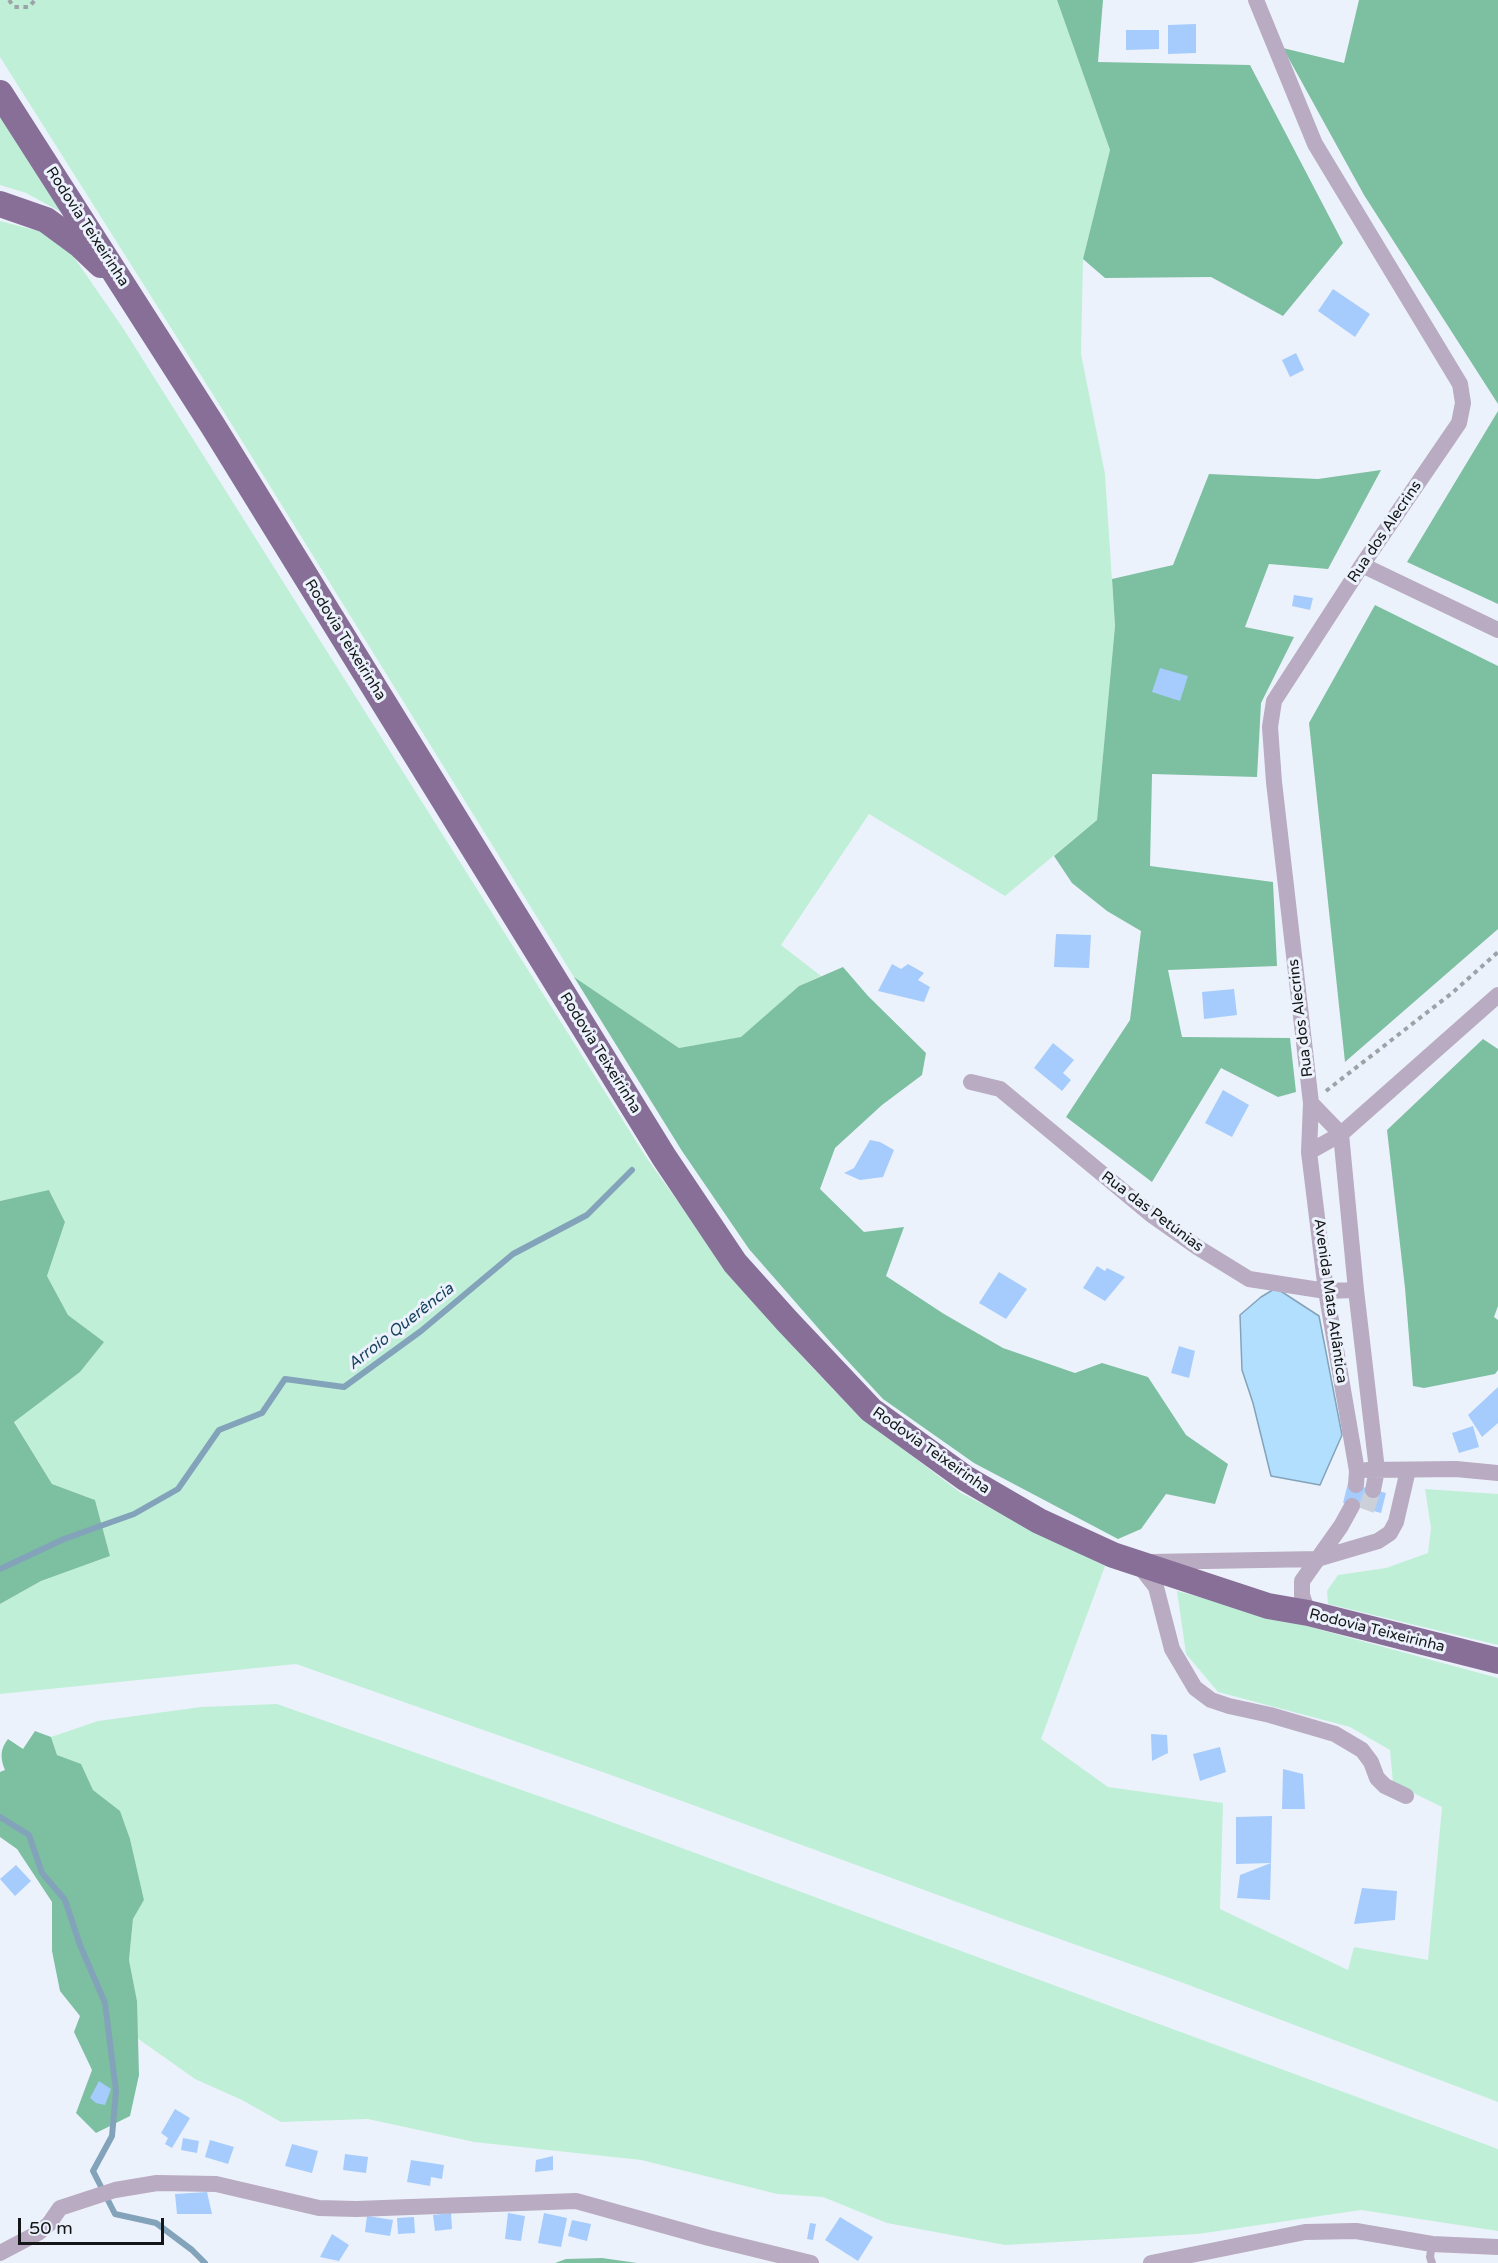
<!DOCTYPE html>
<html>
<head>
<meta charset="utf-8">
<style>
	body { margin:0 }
	#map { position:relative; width:1498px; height:2263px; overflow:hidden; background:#ecf2fb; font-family:"Varela Round",sans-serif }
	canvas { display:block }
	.scale { position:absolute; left:18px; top:2218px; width:146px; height:27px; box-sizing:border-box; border:3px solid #141618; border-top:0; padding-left:8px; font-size:18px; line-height:21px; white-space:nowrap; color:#141618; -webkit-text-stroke:4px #ecf2fb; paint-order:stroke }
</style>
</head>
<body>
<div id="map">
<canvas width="1498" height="2263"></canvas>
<div class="scale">50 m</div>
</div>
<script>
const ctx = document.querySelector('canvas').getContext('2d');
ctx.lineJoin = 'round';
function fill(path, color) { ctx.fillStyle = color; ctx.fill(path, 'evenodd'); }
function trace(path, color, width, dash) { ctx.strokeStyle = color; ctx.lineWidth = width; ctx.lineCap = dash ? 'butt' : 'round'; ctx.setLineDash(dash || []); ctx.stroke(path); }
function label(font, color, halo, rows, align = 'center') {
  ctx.font = font + ' "Varela Round",sans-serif'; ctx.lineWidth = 6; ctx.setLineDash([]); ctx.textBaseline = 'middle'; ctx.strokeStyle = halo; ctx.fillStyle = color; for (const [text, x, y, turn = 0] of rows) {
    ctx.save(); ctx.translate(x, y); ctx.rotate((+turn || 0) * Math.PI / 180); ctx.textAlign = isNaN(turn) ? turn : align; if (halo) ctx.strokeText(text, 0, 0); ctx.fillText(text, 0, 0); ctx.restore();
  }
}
fill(new Path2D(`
	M0 0H1057L1110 150 1083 259 1081 354 1105 474 1115 626 1097 820 1005 896 869 814 781 945 821 976 799 986 741 1038 679 1048 574 977 224 412 0 57Z
	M0 114 61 212 26 193 0 185Z
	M0 221 42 232 71 253 123 328 646 1157 723 1265 808 1363 859 1416 961 1493 1105 1566 1041 1739 1108 1787 1223 1803 1220 1909 1348 1970 1354 1947 1428 1960 1442 1807 1393 1783 1390 1750 1350 1727 1218 1692 1186 1654 1177 1591 1498 1678V2102L1178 1981 1006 1920 611 1775 296 1664 0 1694V1604L41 1581 110 1556 95 1500 52 1484 14 1421 80 1372 103 1342 68 1315 47 1276 65 1222 50 1191 0 1201Z
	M1425 1489 1498 1494V1645L1328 1604 1327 1591 1338 1575 1386 1568 1428 1553 1431 1528Z
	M277 1704 587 1813 1498 2149V2231L1361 2210 1198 2234 1005 2245 887 2223 823 2197 777 2194 641 2160 474 2142 368 2119 281 2122 242 2100 195 2079 137 2038V2001L129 1960 133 1919 144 1900 130 1839 119 1811 93 1790 81 1765 57 1755 51 1737 98 1721 201 1707Z`), '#c0efd8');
fill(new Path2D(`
	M1057 0H1103L1098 62 1250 65 1343 243 1283 316 1211 277 1105 278 1083 259 1110 150Z
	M1359 0H1498V404L1364 195 1283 48 1344 63Z
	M1498 411V604L1407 562Z
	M1381 470 1328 569 1269 564 1245 627 1294 637 1261 703 1257 777 1152 774 1150 866 1273 882 1277 966 1168 970 1182 1037 1290 1038 1296 1092 1278 1097 1221 1068 1152 1182 1066 1117 1130 1020 1141 931 1107 911 1072 883 1054 856 1097 820 1115 626 1112 579 1173 565 1209 474 1318 479Z
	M1375 605 1498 666V929L1345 1062 1309 723Z
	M843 967 868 996 926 1053 922 1075 882 1105 835 1148 820 1189 864 1232 904 1227 886 1276 944 1314 1003 1348 1075 1373 1102 1363 1148 1377 1186 1435 1228 1464 1215 1504 1166 1494 1141 1529 1118 1539 974 1463 883 1399 832 1344 749 1249 682 1151 574 977 679 1048 741 1037 799 986Z
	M1483 1039 1498 1049V1306L1494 1317 1498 1320V1370L1495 1374 1424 1388 1413 1386 1405 1288 1387 1130Z
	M49 1190 65 1222 47 1276 68 1315 104 1342 80 1372 14 1422 52 1484 95 1500 110 1556 41 1581 0 1604V1201Z
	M35 1731 51 1737 57 1755 81 1764 93 1790 120 1811 130 1839 144 1900 133 1919 129 1960 137 2001 139 2075 130 2116 96 2133 76 2113 92 2070 74 2032 80 2016 60 1991 52 1951V1902L17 1849 0 1837V1772L5 1770C0 1758 0 1749 8 1739L23 1749Z
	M602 2258 637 2263H555L566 2259Z`), '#7dbfa1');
const water = new Path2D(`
	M1276 1288 1319 1316 1342 1435 1320 1485 1271 1476 1253 1403 1242 1370 1240 1315 1261 1297Z`);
fill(water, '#b3dfff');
trace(water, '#83a3ba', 1.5);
trace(new Path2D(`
	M0 1569 64 1539 134 1514 178 1489 219 1430 262 1413 285 1379 344 1387 421 1331 513 1254 587 1215 632 1170
	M0 1817 29 1835 42 1873 65 1900 80 1945 105 2003 116 2091 112 2136 93 2171 115 2214 156 2223 192 2250 205 2263`), '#83a3ba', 6);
fill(new Path2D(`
	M1196 24V53L1168 54V25Z
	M1126 30H1159V49L1126 50Z
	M1333 289 1370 314 1355 337 1318 311Z
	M1296 353 1304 370 1290 377 1282 360Z
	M1294 595 1313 598 1310 610 1292 606Z
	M1160 668 1188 676 1180 701 1152 692Z
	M1056 934 1091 935 1089 968 1054 967Z
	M892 964 901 969 908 964 924 973 918 980 930 987 924 1002 878 991Z
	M1234 989 1237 1015 1204 1019 1202 992Z
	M1053 1043 1074 1060 1063 1073 1071 1080 1062 1091 1034 1068Z
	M1223 1090 1249 1105 1232 1137 1205 1123Z
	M870 1140 880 1142 894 1150 883 1177 860 1180 844 1173 854 1168Z
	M1097 1266 1105 1271 1107 1268 1125 1277 1105 1301 1083 1288Z
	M999 1272 1027 1289 1006 1319 979 1303Z
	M1179 1346 1195 1351 1189 1378 1171 1373Z
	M1498 1387V1423L1482 1437 1468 1415Z
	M1473 1426 1479 1447 1459 1453 1452 1433Z
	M1348 1483 1386 1493 1381 1513 1343 1503Z
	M1151 1734 1167 1735 1168 1753 1152 1761Z
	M1220 1747 1226 1772 1200 1781 1193 1754Z
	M1283 1769 1303 1774 1305 1809H1282Z
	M1272 1816 1271 1863 1236 1864V1817Z
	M1271 1863 1270 1900 1237 1898 1240 1875Z
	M16 1865 31 1881 15 1896 0 1879Z
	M1362 1888 1397 1891 1395 1920 1354 1924Z
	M99 2081 111 2089 105 2105 96 2103 90 2098Z
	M175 2109 190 2118 172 2148 165 2144 168 2138 161 2133Z
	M183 2138 199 2141 197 2153 181 2150Z
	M210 2140 234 2147 228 2164 205 2157Z
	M292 2144 318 2151 312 2173 285 2166Z
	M345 2154 368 2157 366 2173 343 2170Z
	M553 2156V2170L535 2172 536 2160Z
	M411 2160 444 2165 442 2179 431 2177 430 2186 407 2182Z
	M207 2192 212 2214H177L175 2194Z
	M451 2213 452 2229 435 2231 433 2215Z
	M508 2213 525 2216 521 2241 505 2239Z
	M544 2213 567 2218 561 2247 538 2243Z
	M367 2216 393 2220 390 2236 365 2232Z
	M414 2217 415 2233 398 2234 397 2218Z
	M840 2217 873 2237 858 2261 825 2240Z
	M572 2220 591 2224 587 2241 568 2236Z
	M810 2223 816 2224 813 2240 807 2239Z
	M332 2234 349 2245 339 2261 320 2257Z`), '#a6ccfd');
trace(new Path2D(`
	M1366 1510 1373 1490`), '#ccd1d9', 16, [16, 8]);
trace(new Path2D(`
	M9 0 14 7H29L35 0
	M1326 1091 1452 993 1498 952`), '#9da2a8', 4, [4.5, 4.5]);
trace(new Path2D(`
	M1432 2244 1430 2257 1432 2263`), '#b8abc2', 8);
trace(new Path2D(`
	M1256 0 1315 144 1460 384 1463 403 1459 423 1362 565 1274 701 1270 727 1274 782 1311 1103 1309 1152 1326 1291 1357 1471 1356 1485
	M1362 565 1498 630
	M971 1082 1000 1089 1153 1216 1197 1247 1249 1279 1326 1291 1356 1290
	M1311 1103 1341 1134 1356 1290 1377 1470 1373 1490
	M1309 1152 1341 1134 1498 995
	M1367 1470 1456 1469 1498 1473
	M1150 1562 1317 1559 1378 1541 1390 1533 1396 1522 1408 1470
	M1138 1564 1156 1587 1172 1649 1195 1688 1211 1700 1229 1706 1270 1715 1335 1734 1362 1750 1371 1762 1377 1778 1385 1786 1406 1796
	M1308 1613 1302 1595V1581L1341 1526 1352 1506
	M0 2253 38 2233 49 2224 60 2208 115 2190 157 2183 216 2184 319 2208 356 2209 576 2201 709 2238 811 2263
	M1151 2263 1305 2232 1356 2231 1432 2244 1498 2247`), '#b8abc2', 16);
trace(new Path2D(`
	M0 93 213 426 664 1157 735 1263 787 1321 871 1410 965 1478 1039 1521 1113 1555 1268 1606 1308 1613 1498 1661
	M0 204 46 220 80 245 101 265`), '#876f98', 26);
label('15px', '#141618', '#ecf2fb', [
	["Rodovia Teixeirinha",87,227,57],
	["Rua dos Alecrins",1385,532,-56],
	["Rodovia Teixeirinha",345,640,58],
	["Rua dos Alecrins",1301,1018,-97],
	["Rodovia Teixeirinha",600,1053,58],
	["Rua das Petúnias",1152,1212,37],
	["Avenida Mata Atlântica",1330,1301,82],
	["Rodovia Teixeirinha",931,1451,35],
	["Rodovia Teixeirinha",1377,1631,14]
]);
label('italic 16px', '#19435f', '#ecf2fb', [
	["Arroio Querência",401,1327,-38]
]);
</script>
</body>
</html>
